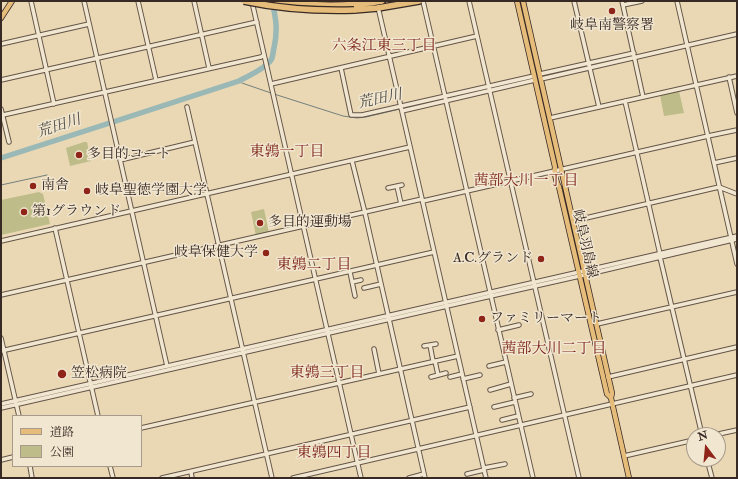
<!DOCTYPE html>
<html>
<head>
<meta charset="utf-8">
<style>
	body { margin:0 }
	#map { position:relative; width:738px; height:479px; overflow:hidden; background:#ead8b5; font-family:"IM FELL Double Pica","Noto Serif JP",serif }
	canvas { display:block }
	.frame { position:absolute; inset:0; border:2px solid #372924; pointer-events:none }
	.legend { position:absolute; left:12px; top:415px; width:130px; height:52px; box-sizing:border-box; background:#f1e6cf; border:1px solid #a79a8b; margin:0; padding:5px 7px; list-style:none; font-size:12px; color:#372924 }
	.legend li { display:flex; align-items:center; gap:8px; height:20px }
	.legend b { width:20px; border:1px solid #a79a8b }
	.north { position:absolute; left:686px; top:427px; width:40px; height:40px; box-sizing:border-box; background:#f1e6cf; border:1px solid #a79a8b; border-radius:50%; rotate:344deg; font-size:11px; font-weight:700; line-height:16px; text-align:center; color:#372924 }
	.north::after { content:''; display:block; margin:auto; width:14px; height:18px; background:#8f2418; clip-path:polygon(50% 0,100% 100%,50% 72%,0 100%) }
</style>
</head>
<body>
<div id="map">
<canvas width="738" height="479"></canvas>
<div class="frame"></div>
<ul class="legend">
<li><b style="height:5px;background:#e5bc7a"></b>道路</li>
<li><b style="height:11px;background:#bebc88"></b>公園</li>
</ul>
<div class="north">N</div>
</div>
<script>
const ctx = document.querySelector('canvas').getContext('2d');
ctx.lineJoin = 'round';
function fill(path, color) { ctx.fillStyle = color; ctx.fill(path, 'evenodd'); }
function trace(path, color, width, dash) { ctx.strokeStyle = color; ctx.lineWidth = width; ctx.lineCap = dash ? 'butt' : 'round'; ctx.setLineDash(dash || []); ctx.stroke(path); }
function label(font, color, halo, rows, align = 'center') {
  ctx.font = font + ' "IM FELL Double Pica","Noto Serif JP",serif'; ctx.lineWidth = 3; ctx.setLineDash([]); ctx.textBaseline = 'middle'; ctx.strokeStyle = halo; ctx.fillStyle = color; for (const [text, x, y, turn = 0] of rows) {
    ctx.save(); ctx.translate(x, y); ctx.rotate((+turn || 0) * Math.PI / 180); ctx.textAlign = isNaN(turn) ? turn : align; if (halo) ctx.strokeText(text, 0, 0); ctx.fillText(text, 0, 0); ctx.restore();
  }
}
fill(new Path2D(`
	M679 91 684 113 664 116 660 95Z
	M84 142H87L91 161 70 166 66 148Z
	M39 192 43 194 50 224 1 235V200Z
	M264 209 269 233 256 236 251 212Z`), '#bebc88');
trace(new Path2D(`
	M544 75 587 65
	M239 81 242 83 271 93
	M491 88 506 84
	M274 94 343 116 357 118 366 117 400 109
	M446 98 488 88
	M404 108 443 99
	M1 185 47 175`), '#727f7b', 1);
trace(new Path2D(`
	M1 158 119 120 239 81C248 76 265 69 271 60 273 57 273 52 274 48 278 30 276 19 272 1`), '#9ab8b5', 5.5);
const minor = new Path2D(`
	M31 1 54 104
	M84 1 167 366
	M138 1 156 80
	M194 1 209 68
	M423 1 533 478
	M469 1 579 478
	M574 1 599 107
	M622 1 643 97
	M677 1 737 264
	M252 2 361 478
	M623 5 642 1
	M378 7 486 478
	M1 44 89 24
	M341 68 351 115H362L534 76
	M540 74 634 53
	M729 77 737 113
	M541 79 737 34
	M1 80 257 22
	M271 84 477 36
	M625 101 660 254
	M187 107 272 478
	M1 109 9 142
	M402 111 535 80
	M3 115 261 57 264 55
	M550 118 737 76
	M120 160 195 142
	M352 161 365 213 425 478
	M714 163 737 158
	M397 186 401 204
	M388 188 402 185
	M423 201 708 136 737 130
	M573 221 719 187 737 194
	M55 228 98 416
	M1 241 410 147
	M660 257 702 435
	M350 272 355 296
	M352 282 361 280
	M364 288 381 284
	M1 295 422 199
	M597 324 737 292
	M498 330 519 325
	M1 338 19 416
	M430 345 433 361
	M424 346 436 344
	M374 349 379 374
	M1 351 434 252
	M435 361 438 375
	M489 366 506 362
	M431 377 446 373
	M450 377 462 374
	M608 377 737 347
	M463 379 480 375
	M490 390 511 384
	M514 398 531 394
	M1 404 737 236
	M494 407 515 402
	M1 408 491 296 593 273 737 239
	M502 420 518 416
	M141 428 458 356
	M714 435 737 430
	M624 456 694 440
	M707 459 712 478
	M1 460 13 457
	M30 466 32 478
	M110 466 113 478
	M484 468 505 464
	M191 472 192 478
	M467 474 484 470
	M162 478 470 407
	M293 478 737 375
	M409 478 424 474`);
const major = new Path2D(`
	M517 1 555 167C554 173 556 182 559 187L607 394 611 398
	M523 1 612 393 611 398 629 478
	M1 18 12 1`);
const highway = new Path2D(`
	M277 1C308 6 351 7 382 1
	M354 10 378 8 419 1`);
trace(minor, '#645548', 5.5);
trace(major, '#372924', 6);
trace(highway, '#372924', 8);
trace(minor, '#f1e6cf', 3.5);
trace(major, '#e5bc7a', 4.5);
trace(highway, '#e5bc7a', 5.5);
const highwayBridge = new Path2D(`
	M244 1C281 9 317 11 354 10`);
trace(highwayBridge, '#372924', 8, []);
trace(highwayBridge, '#e5bc7a', 5.5);
for (const [x, y, r, color] of [
	[612,11,4,"#8f2418"],
	[79,155,4,"#8f2418"],
	[33,186,4,"#8f2418"],
	[87,191,4,"#8f2418"],
	[24,212,4,"#8f2418"],
	[260,223,4,"#8f2418"],
	[266,253,4,"#8f2418"],
	[541,259,4,"#8f2418"],
	[482,319,4,"#8f2418"],
	[62,374,5,"#8f2418"]
]) { const dot = new Path2D(); dot.arc(x, y, r, 0, 2 * Math.PI); ctx.fillStyle = color; ctx.fill(dot); trace(dot, '#f1e6cf', 1.5); }
label('14px', '#372924', '#f1e6cf', [
	["岐阜南警察署",612,26,"center"],
	["多目的コート",87,155],
	["南舎",41,186],
	["岐阜聖徳学園大学",95,191],
	["第1グラウンド",32,212],
	["多目的運動場",268,223],
	["岐阜保健大学",258,253,"right"],
	["A.C.グランド",533,259,"right"],
	["ファミリーマート",490,319],
	["笠松病院",71,374]
], 'left');
label('14px', '#372924', '#f1e6cf', [
	["岐阜羽島線",584,244,77]
]);
label('15px', '#7a1f14', '#f1e6cf', [
	["六条江東三丁目",384,47],
	["東鶉一丁目",287,153],
	["茜部大川一丁目",526,182],
	["東鶉二丁目",314,266],
	["茜部大川二丁目",554,350],
	["東鶉三丁目",327,374],
	["東鶉四丁目",334,454]
]);
label('italic 15px', '#504d48', '#f1e6cf', [
	["荒田川",380,100,-12],
	["荒田川",59,127,-18]
]);
</script>
</body>
</html>
